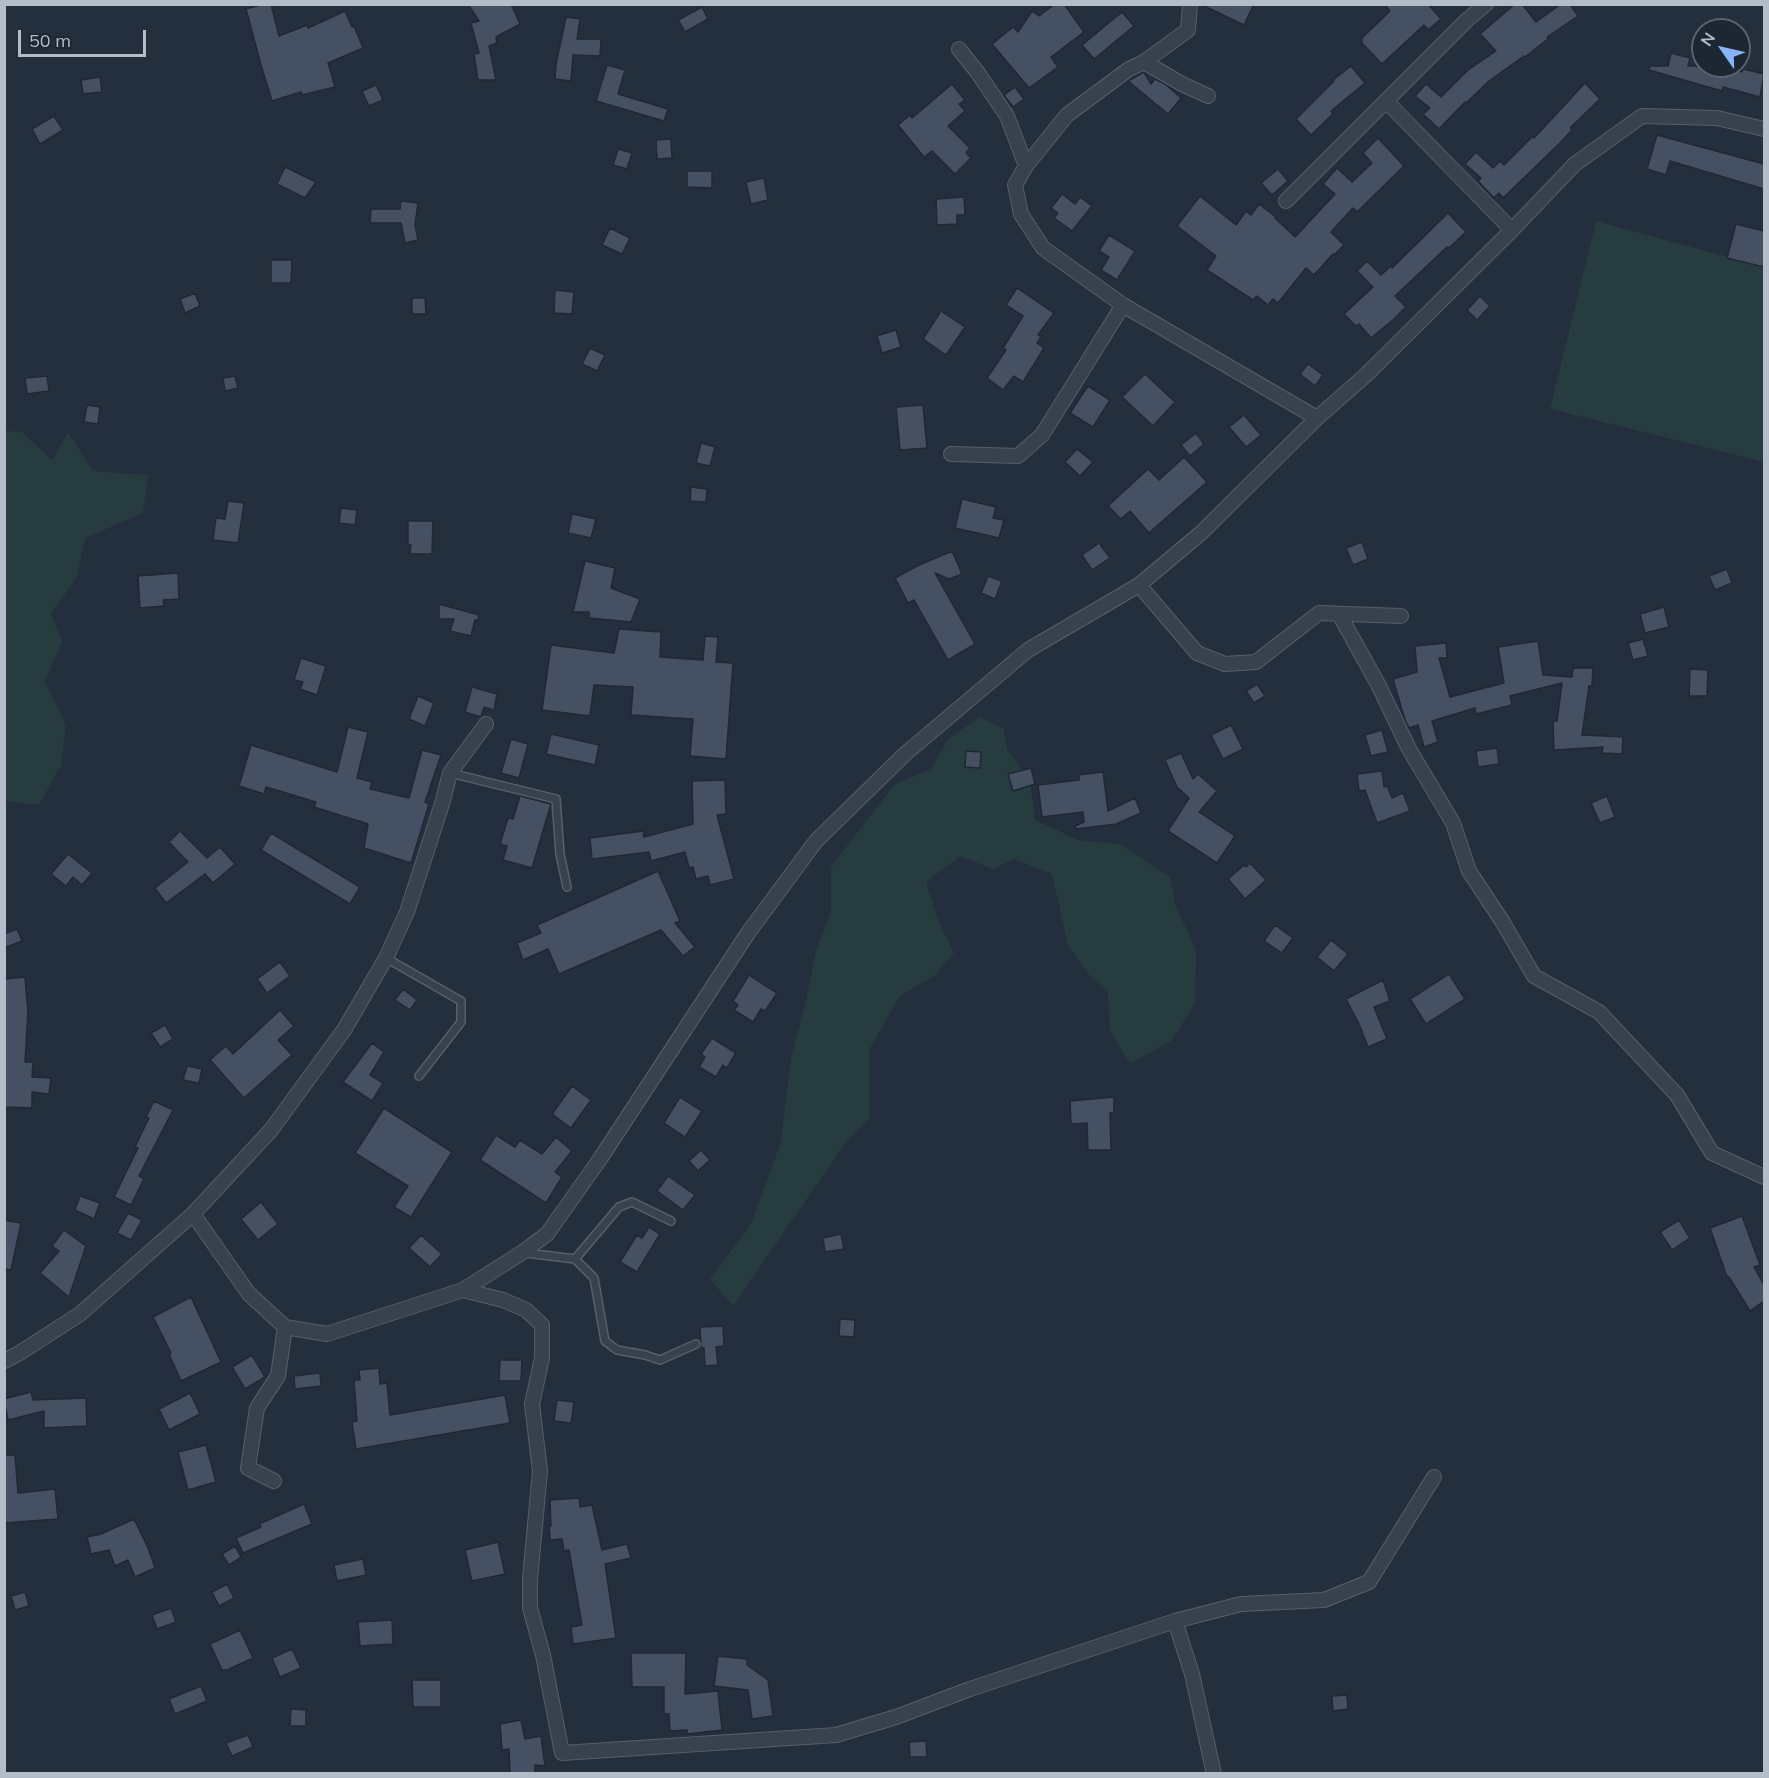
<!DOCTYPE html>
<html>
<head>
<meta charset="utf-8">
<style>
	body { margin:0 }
	#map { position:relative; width:1769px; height:1778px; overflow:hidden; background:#242f3e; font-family:Mulish,sans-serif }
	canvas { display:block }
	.frame { position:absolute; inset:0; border:6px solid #b4bcc9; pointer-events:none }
	.north { position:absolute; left:1691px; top:18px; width:60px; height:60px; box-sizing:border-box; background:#1d2633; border:2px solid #59626f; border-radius:50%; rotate:304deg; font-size:16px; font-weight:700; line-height:24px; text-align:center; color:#b4bcc9 }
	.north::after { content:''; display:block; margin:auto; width:21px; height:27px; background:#8ab4f8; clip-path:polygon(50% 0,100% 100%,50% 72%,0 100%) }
	.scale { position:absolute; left:18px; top:30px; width:128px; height:27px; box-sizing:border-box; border:3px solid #b4bcc9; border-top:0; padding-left:8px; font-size:18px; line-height:21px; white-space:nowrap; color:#b4bcc9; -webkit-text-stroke:4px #1d2633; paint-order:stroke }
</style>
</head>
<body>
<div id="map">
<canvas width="1769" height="1778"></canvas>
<div class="frame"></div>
<div class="north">N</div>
<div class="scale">50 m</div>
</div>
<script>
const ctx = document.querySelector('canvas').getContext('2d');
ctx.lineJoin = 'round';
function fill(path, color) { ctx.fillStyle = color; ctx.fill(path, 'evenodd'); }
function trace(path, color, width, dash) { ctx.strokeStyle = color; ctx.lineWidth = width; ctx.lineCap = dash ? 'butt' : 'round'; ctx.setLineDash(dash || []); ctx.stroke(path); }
fill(new Path2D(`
	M1596 221 1764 267V462L1550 409Z
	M4 431 22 432 52 460 68 432 93 471 148 475 143 513 85 538 77 577 51 614 62 641 45 682 66 725 61 765 39 805 5 801Z
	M980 717 1004 729 1007 750 1030 779 1035 820 1078 840 1120 844 1170 877 1175 904 1196 950 1195 1004 1171 1041 1130 1064 1110 1030 1108 991 1090 976 1068 946 1052 874 1014 859 993 869 960 856 926 882 938 920 954 953 934 976 900 996 869 1050V1118L844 1145 733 1306 710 1279 751 1224 781 1142 791 1058 806 1001 815 954 831 911V867L894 785 932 768 948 739Z`), '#263c3f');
const building = new Path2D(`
	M264 4H271L279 36 307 25 308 28 345 11 352 27 354 26 363 48 328 63 335 87 302 95 301 92 272 101 261 65 246 9Z
	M468 4H511L520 24 496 37 497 43 489 46 496 80H478L474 54 479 53 471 23 479 21Z
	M1055 4H1064L1084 32 1051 57 1058 67 1029 88 992 44 1013 27 1018 32 1032 11 1039 16Z
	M1200 4H1254L1244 25Z
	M1384 4H1428L1441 19 1428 30 1424 25 1382 64 1362 43V38L1390 11Z
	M1515 4H1522L1536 22 1561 4H1570L1578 16 1547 37 1548 39 1525 57 1524 56 1489 81 1466 103 1465 102 1439 129 1423 114 1430 108 1415 96 1426 84 1441 97 1468 70 1496 51 1480 34Z
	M702 7 708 19 685 32 678 20Z
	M1122 12 1134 26 1094 59 1082 45Z
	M566 17 580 19 577 39H601L600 56 573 55 571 81 555 79 556 64Z
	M1671 53 1690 58 1688 66H1718L1742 72 1743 69 1764 74 1760 97 1723 87 1722 91 1649 70 1650 66H1668Z
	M607 65 625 70 618 94 668 109 664 121 596 101Z
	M1351 66 1365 83 1331 111 1333 114 1311 135 1296 119 1334 81 1333 80Z
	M1144 72 1151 84 1155 79 1165 84 1181 98 1168 114 1128 81Z
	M100 77 102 92 83 94 81 80Z
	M1585 83 1600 99 1570 128 1572 130 1561 142 1503 198 1499 193 1494 198 1478 181 1481 178 1465 164 1476 152 1493 168 1500 161 1504 165 1533 136 1534 138Z
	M952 84 965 100 959 104 965 111 948 126 970 148 966 153 971 158 955 174 932 151 924 157 898 125 910 115 912 118Z
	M376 85 383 100 369 106 362 91Z
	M1015 87 1024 99 1013 107 1004 95Z
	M54 116 63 130 40 144 32 129Z
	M1657 135 1764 164V189L1670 161 1666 175 1647 169Z
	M1378 138 1404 166 1357 212 1353 208 1331 232 1344 245 1334 255 1333 254 1314 275 1306 268 1278 303 1273 299 1268 305 1257 296 1253 300 1207 270 1216 256 1177 226 1200 196 1236 225 1246 211 1251 215 1259 204 1276 217 1275 218 1295 237 1335 194 1323 184 1337 168 1352 182 1372 163 1363 153Z
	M671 139 672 158 657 159 656 140Z
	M618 149 632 153 627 169 613 165Z
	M285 167 316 182 305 198 277 184Z
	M1278 169 1288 181 1272 195 1261 183Z
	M687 171H712V188L687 187Z
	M764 178 768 200 751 204 746 182Z
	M1062 194 1075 204 1080 197 1092 206 1072 231 1054 218 1058 213 1051 208Z
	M964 197 965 215H957V224L937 225 936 199Z
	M401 201 418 203 415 225 418 240 405 243 401 223H370L371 209H400Z
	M1448 213 1466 232 1449 248 1447 247 1395 296 1406 307 1394 319 1371 338 1359 324 1356 326 1344 314 1373 287 1357 271 1367 261 1381 275 1391 266 1392 268Z
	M1736 224 1764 231V267L1727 258Z
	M610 228 630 238 622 254 602 245Z
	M1109 235 1135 251 1117 280 1101 270 1109 257 1099 251Z
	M271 260H292L291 283H271Z
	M1017 288 1054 313 1038 335 1041 337 1037 343 1044 348 1023 382 1014 376 1003 390 987 378 1006 350 1003 348 1023 316 1006 305Z
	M555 290 574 292 572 314 554 313Z
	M195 293 200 306 185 313 180 299Z
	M1480 296 1490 306 1477 320 1467 310Z
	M412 298H425L426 314H412Z
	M941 311 965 327 946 355 923 339Z
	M896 330 901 347 882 353 877 336Z
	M590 348 605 355 597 371 582 364Z
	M1308 364 1323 375 1315 386 1300 374Z
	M1145 374 1175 402 1153 426 1122 397Z
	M47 376 49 391 27 394 25 378Z
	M235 376 238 388 225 391 223 378Z
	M1088 386 1110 400 1093 427 1070 413Z
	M87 405 100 407 98 424 84 422Z
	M923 405 927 448 900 450 896 407Z
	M1244 415 1261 435 1246 447 1229 427Z
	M1196 433 1204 444 1190 456 1181 445Z
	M701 443 715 447 710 466 696 463Z
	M1077 449 1093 462 1080 476 1065 462Z
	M1184 457 1207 482 1149 533 1130 511 1121 519 1108 506 1148 469 1159 480Z
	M691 487 707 489 706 502 690 501Z
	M962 499 996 507 993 518 1004 520 999 538 955 528Z
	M228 501 244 503 238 543 213 540 216 518 225 519Z
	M341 508 357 510 355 525 339 523Z
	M572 514 596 519 591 538 568 533Z
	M408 521H433L432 554H410L411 545H408Z
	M1362 542 1368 559 1353 565 1346 548Z
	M1099 543 1110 558 1092 570 1082 555Z
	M952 551 962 574 949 579 935 573 975 644 948 660 914 600 908 603 895 578 917 566Z
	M585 561 615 568 611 588 640 599 631 622 589 618V612H573Z
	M1727 569 1732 583 1715 590 1709 576Z
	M178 573 179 599 163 600 164 606 140 608 138 576Z
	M988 576 1002 581 995 599 981 593Z
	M439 604 479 615 478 620H475L471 636 450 631 454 619H439Z
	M1664 607 1669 627 1645 633 1640 614Z
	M619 629 661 632 660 657 703 660 705 636 718 637 716 662 733 663 726 759 690 756 693 719 631 715 633 687 594 685 590 716 542 710 551 645 614 653Z
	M1643 639 1648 656 1633 660 1628 643Z
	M1538 641 1543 675 1572 677 1573 668H1593L1592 686H1589L1582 735 1623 737 1622 754 1602 753 1603 747 1554 750 1553 721H1557L1562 683 1510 696 1512 705 1476 714 1475 708 1432 721 1438 742 1424 747 1418 725 1409 728 1405 720 1393 679 1417 672 1415 646 1446 643 1447 658H1439L1450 697 1504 683 1498 647Z
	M301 658 326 666 317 695 300 689 303 682 294 680Z
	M1690 669 1708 670 1707 696H1689Z
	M1257 684 1265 696 1254 703 1246 691Z
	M472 687 497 694 494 710 484 707 481 717 465 712Z
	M418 696 434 703 425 726 409 719Z
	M1231 725 1243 749 1223 759 1211 735Z
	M348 727 368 732 357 778 372 782 370 789 409 798 422 750 441 755 425 802 429 804 411 863 364 848 368 824 314 807 316 802 266 787 264 794 239 786 251 745 337 772Z
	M1382 730 1388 752 1371 756 1365 735Z
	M551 734 599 745 595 765 546 754Z
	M511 739 528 744 519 778 501 773Z
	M1497 748 1499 764 1478 767 1476 751Z
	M966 751 981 752 980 768 965 767Z
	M1181 753 1193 779 1198 774 1217 791 1199 812 1235 836 1217 863 1168 831 1189 798 1177 787 1165 760Z
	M1031 768 1035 784 1013 791 1008 774Z
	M1382 771 1384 787 1387 786 1392 798 1403 793 1410 811 1377 823 1365 790 1359 791 1357 774Z
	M1103 772 1108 811 1135 798 1141 813 1116 824 1076 829 1075 826 1084 822 1083 812 1042 817 1038 785 1079 780V775Z
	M725 780 726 814 717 815 734 879 710 885 708 876 696 879 693 867 689 868 685 852 651 861 649 852 592 859 590 838 643 831 644 837 693 824 692 781Z
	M520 796 551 804 532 868 503 860 507 846 500 844 508 818 513 819Z
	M1607 796 1615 817 1600 823 1591 803Z
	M180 831 207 858 220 847 235 864 213 883 205 874 166 903 155 888 188 862 169 842Z
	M271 833 360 887 350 904 261 850Z
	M68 854 92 873 82 885 73 877 66 886 51 874Z
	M1250 863 1266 880 1245 899 1228 879 1244 865 1246 867Z
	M658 871 680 921 675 923 695 947 683 956 661 930 559 974 548 949 523 960 517 943 541 933 537 925Z
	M1275 925 1293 938 1282 953 1264 941Z
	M17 929 22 941 4 948V934Z
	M1331 940 1348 954 1334 971 1317 957Z
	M280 962 290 976 267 993 257 979Z
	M1449 974 1465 999 1426 1024 1410 999Z
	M749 975 777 993 765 1011 761 1009 753 1022 734 1010 738 1005 733 1001Z
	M25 977 28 1012 25 1062H33L32 1077 51 1078 49 1094 32 1092V1108L4 1107V979Z
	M1383 980 1390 1001 1374 1007 1387 1039 1368 1047 1359 1024 1346 999Z
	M403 989 417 1000 410 1010 395 1000Z
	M280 1010 294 1026 278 1040 292 1055 244 1098 210 1060 226 1046 233 1054Z
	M165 1025 173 1039 160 1047 151 1033Z
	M712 1038 736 1053 727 1068 723 1065 716 1077 699 1067 705 1057 701 1054Z
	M372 1043 384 1052 370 1075 383 1083 372 1101 343 1082Z
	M187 1066 202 1069 199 1083 183 1080Z
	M572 1086 591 1100 571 1128 552 1114Z
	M680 1097 702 1111 685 1137 664 1123Z
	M1114 1097V1112L1110 1113 1111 1150H1088L1087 1123 1071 1124 1070 1101Z
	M154 1101 173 1110 139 1176 144 1179 131 1205 114 1197 138 1148 135 1147 149 1118 146 1117Z
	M384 1108 452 1152 411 1217 394 1207 408 1186 355 1153Z
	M496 1135 515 1147 520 1140 542 1154 556 1137 572 1151 555 1172 562 1177 546 1203 480 1160Z
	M701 1150 710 1160 698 1171 689 1161Z
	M668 1176 695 1195 683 1210 657 1191Z
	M80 1196 100 1203 94 1219 75 1210Z
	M261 1202 278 1224 258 1240 241 1219Z
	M128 1213 142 1220 131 1240 117 1233Z
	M1742 1216 1760 1265 1754 1267 1764 1285V1301L1750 1311 1729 1277H1727L1710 1228Z
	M4 1220 21 1223 11 1270 4 1269Z
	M1679 1220 1690 1238 1672 1250 1660 1232Z
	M649 1227 660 1234 637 1272 620 1262 637 1235 642 1238Z
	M64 1230 86 1246 69 1297 40 1273 59 1251 52 1246Z
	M841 1234 844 1249 825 1252 823 1238Z
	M421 1235 442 1254 430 1267 409 1248Z
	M191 1297 221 1362 181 1381 169 1354 171 1353 153 1317Z
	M840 1319 855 1320 854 1337 839 1336Z
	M723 1326 724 1346 716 1347 718 1365 705 1366 704 1348H701L700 1327Z
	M252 1355 265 1377 245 1389 232 1367Z
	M500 1360H522L521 1381H499Z
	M379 1368 380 1384 387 1383 390 1415 505 1395 510 1423 356 1449 352 1422 357 1421 354 1380H360L359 1370Z
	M320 1373 321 1386 295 1389 294 1376Z
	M31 1392 33 1400 86 1398 87 1426 44 1428V1411L8 1420 4 1399Z
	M190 1393 200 1414 169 1430 159 1409Z
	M557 1400 574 1402 571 1423 554 1421Z
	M206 1445 216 1482 188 1490 178 1452Z
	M4 1455H15L18 1493 55 1489 58 1519 4 1523Z
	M579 1498 580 1507 592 1505 602 1550 627 1544 631 1558 605 1564 616 1638 573 1644 571 1627 582 1625 569 1550 564 1551 562 1539 550 1540 549 1526H551L550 1500Z
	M304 1504 312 1524 243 1553 236 1538 261 1527 259 1524Z
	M134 1519 149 1550 155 1568 135 1577 128 1560 115 1566 109 1550 91 1554 87 1537 101 1534Z
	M498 1542 505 1574 472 1581 465 1550Z
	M235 1546 241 1557 229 1565 222 1554Z
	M363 1559 366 1575 337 1581 334 1565Z
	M227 1584 234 1598 219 1606 212 1592Z
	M25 1592 29 1606 15 1610 11 1596Z
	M171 1608 176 1622 157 1629 152 1615Z
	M392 1620 393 1644 360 1646 358 1622Z
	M240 1630 253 1658 227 1670H222L210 1644Z
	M292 1649 301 1668 280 1677 272 1658Z
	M631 1653H686L685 1694 718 1691 722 1730 687 1734V1730L670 1731 669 1714H664V1687H632Z
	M718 1656 747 1659V1665L768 1680 773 1716 752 1719 748 1690 714 1686Z
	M412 1680H441V1707H413Z
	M201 1686 207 1701 175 1714 169 1699Z
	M1347 1695 1348 1709 1333 1711 1332 1696Z
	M291 1709 306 1710V1726H290Z
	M521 1720 525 1739 541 1736 545 1766 535 1765V1773H510L509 1749 502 1750 500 1724Z
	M248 1735 253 1747 232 1756 226 1743Z
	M926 1741 927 1757H910L909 1742Z`);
fill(building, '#455162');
trace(building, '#1f2835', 1.5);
const lane = new Path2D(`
	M450 773 556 799 560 854 567 887
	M386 958 461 1001V1022L419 1076
	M526 1253 575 1259 594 1278 605 1341 617 1350 645 1355 660 1360 696 1344
	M575 1259 619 1207 632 1202 671 1221`);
const street = new Path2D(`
	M1190 4 1188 30 1144 62 1129 69 1067 115 1026 166 1015 185 1021 214 1043 248 1123 305 1317 418
	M959 49 978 73 1007 116 1026 166
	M1144 62 1182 84 1208 96
	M1386 101 1512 230
	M1286 201 1467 20 1486 4
	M951 454 1018 456 1042 435 1123 305
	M1139 585 1197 653 1225 664 1256 662 1319 613 1401 616
	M1339 614 1379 686 1409 749 1453 823 1469 871 1502 921 1534 976 1599 1012 1677 1095 1712 1153 1764 1177
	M193 1214 249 1294 285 1327 327 1334 463 1290 523 1252 547 1234 600 1159 748 933 816 841 905 754 1028 650 1139 585 1201 533 1317 418 1366 375 1512 230 1575 164 1642 116 1717 118 1764 129
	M463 1290 503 1300 526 1310 542 1325V1358L532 1404 540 1471 530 1579V1608L543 1655 562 1753 836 1735 896 1717 970 1689 1175 1621 1241 1604 1324 1600 1369 1582 1434 1477
	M4 1361 18 1354 80 1314 193 1214 271 1130 344 1030 386 958 407 912 442 804 450 773 486 724
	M274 1481 248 1468 257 1408 278 1376 285 1327
	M1175 1621 1192 1674 1214 1774`);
trace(lane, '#565f6c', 10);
trace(street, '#565f6c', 16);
trace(lane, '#38414e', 7);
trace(street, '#38414e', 14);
</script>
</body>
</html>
